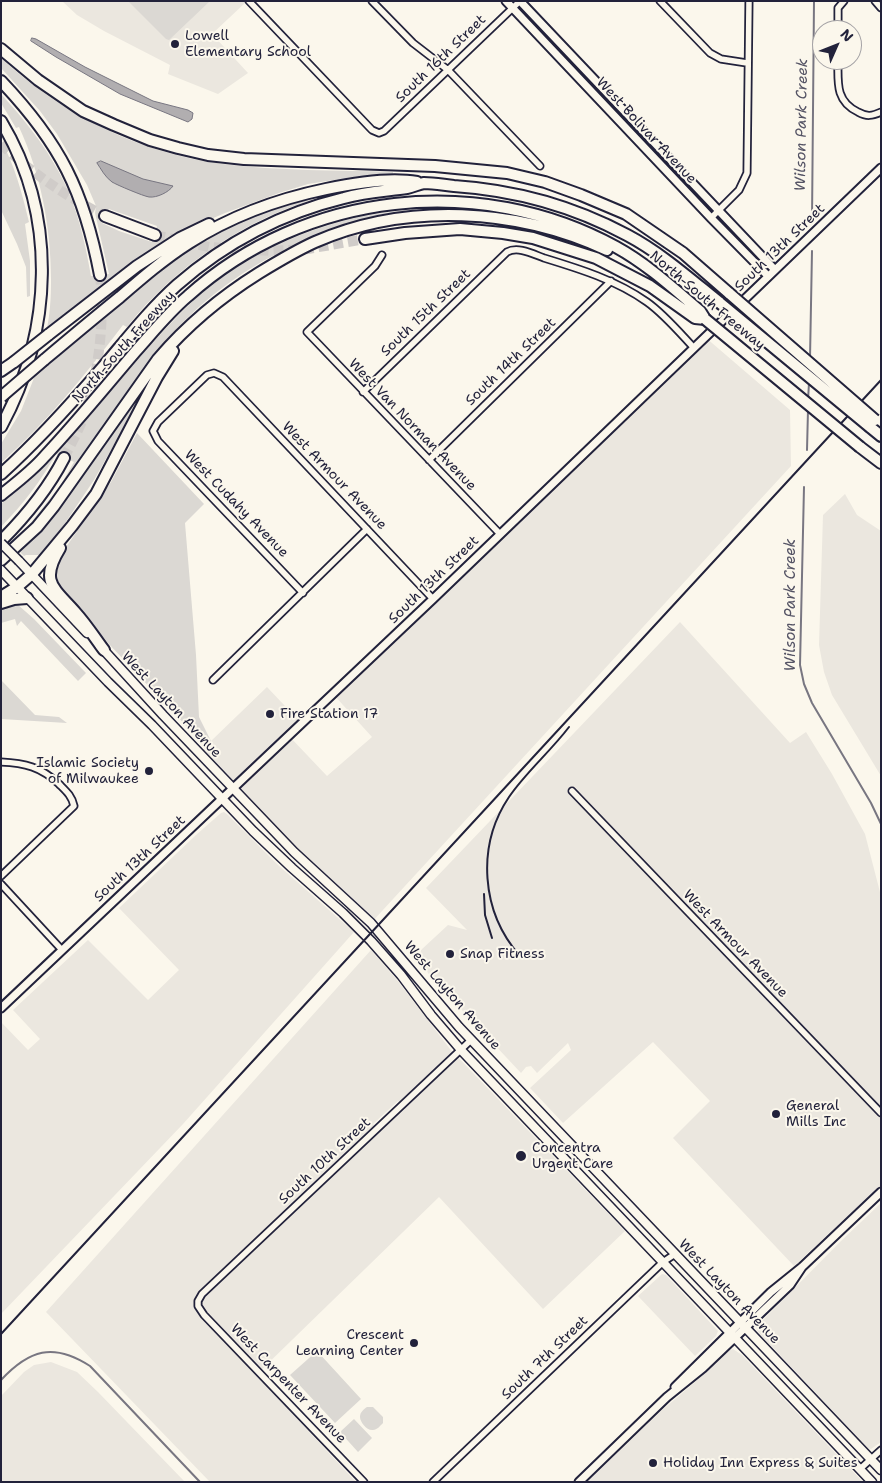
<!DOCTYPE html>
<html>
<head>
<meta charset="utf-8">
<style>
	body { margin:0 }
	#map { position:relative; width:882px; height:1483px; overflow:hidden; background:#fbf7ec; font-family:"Shantell Sans",sans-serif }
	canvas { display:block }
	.frame { position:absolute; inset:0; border:2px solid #22223b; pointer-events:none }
	.north { position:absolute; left:812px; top:20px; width:50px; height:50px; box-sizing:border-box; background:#fbf7ec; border:1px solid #a4a2a5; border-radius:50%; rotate:46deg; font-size:14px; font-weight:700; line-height:20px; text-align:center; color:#22223b }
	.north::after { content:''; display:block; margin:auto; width:18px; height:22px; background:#22223b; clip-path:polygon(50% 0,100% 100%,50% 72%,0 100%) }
</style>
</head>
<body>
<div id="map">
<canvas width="882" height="1483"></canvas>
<div class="frame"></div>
<div class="north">N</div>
</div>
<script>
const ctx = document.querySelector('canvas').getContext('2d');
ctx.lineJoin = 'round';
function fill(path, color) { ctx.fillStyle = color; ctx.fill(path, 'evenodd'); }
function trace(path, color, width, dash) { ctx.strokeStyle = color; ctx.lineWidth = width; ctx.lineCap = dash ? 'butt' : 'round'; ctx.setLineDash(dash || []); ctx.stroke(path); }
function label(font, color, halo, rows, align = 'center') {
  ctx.font = font + ' "Shantell Sans",sans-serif'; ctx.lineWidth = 4; ctx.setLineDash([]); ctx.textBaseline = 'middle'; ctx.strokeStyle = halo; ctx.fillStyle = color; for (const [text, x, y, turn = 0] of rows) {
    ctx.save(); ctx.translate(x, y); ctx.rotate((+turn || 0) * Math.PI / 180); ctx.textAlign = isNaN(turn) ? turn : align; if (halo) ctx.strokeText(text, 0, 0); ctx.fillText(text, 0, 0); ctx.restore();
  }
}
fill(new Path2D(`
	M62 1H245V3L212 34 248 73 218 94 168 74 170 65 104 31 77 15Z
	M705 337 790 410 791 466 371 923 294 852 200 754 211 741 267 687 302 724 289 736 327 776 372 737 333 694Z
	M845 494 857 515 881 531V776L832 695 824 672 819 645 823 515Z
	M680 622 790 743 806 732 832 774 865 834 881 896V1185L794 1266 673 1138 710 1101 653 1042 563 1123 530 1088 571 1050 568 1043 537 1073 531 1066 526 1067 521 1073 430 976 419 959 420 957 421 950 448 925 467 930 426 888Z
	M224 812 228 815 278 865 354 932 183 1124 1 1314V1022L28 1050 40 1039 13 1010 88 940 148 1000 179 970 119 908 196 835 221 813Z
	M371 950 397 980 450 1049 625 1231 543 1309 439 1197 256 1375 356 1482H210L46 1312ZM398 1101 405 1109 379 1132 373 1124Z
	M881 1203V1442L871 1449 868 1448 758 1332 756 1327 841 1241Z
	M662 1274 666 1275 718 1331 716 1336 695 1356 638 1296Z
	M733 1349 742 1355 863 1482H587L661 1411 694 1383 723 1355 730 1350Z
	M51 1362 77 1372 98 1392 185 1482H1V1396L24 1372 34 1365Z`), '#ebe7df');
fill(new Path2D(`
	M128 1H210L169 40 166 39Z
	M1 58C63 115 139 153 223 164 279 171 337 170 393 172V174L353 177 308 184 279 193 225 213 197 225 46 333C50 316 51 298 51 280 51 228 41 174 19 127L16 128 1 103V94C24 119 44 144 60 174 77 205 85 242 91 276L109 274 95 213 96 206 87 185 57 134 40 111 1 68ZM109 209 157 226 152 242 119 231 102 223Z
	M1 140C15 166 22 193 29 222L25 224 30 261V296L27 297 26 267 17 244 1 210Z
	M320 195V197C246 219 175 266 127 327L123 325C86 374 47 422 1 463V444L21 411 34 378 115 308 169 263 215 234 261 213Z
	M425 208V211C322 221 223 268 158 351 112 409 77 476 27 531L25 530 60 486 74 462 56 454C41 481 23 504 1 527V504C45 467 82 425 119 381 143 354 167 325 194 300 234 263 286 237 339 222 367 214 396 211 425 208Z
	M152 375 153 376 94 480 49 547 40 555H26L24 556 19 551 56 512 121 421Z
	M137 433 204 504 185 523 196 655 199 717 211 741 206 747 108 643 82 610 53 581V566L111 482Z
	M14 603 17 604 34 619 86 673 78 681 21 621 17 626 15 619 1 623V607Z
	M1 680 35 715 59 717 67 723 1 719Z
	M317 1351 361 1399 335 1423 290 1375Z
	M367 1407H373L383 1417V1423C380 1426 377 1430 373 1430 367 1431 360 1422 360 1417 360 1412 364 1409 367 1407Z
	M354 1419 372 1438 358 1452 340 1432Z`), '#dbd8d3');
const water = new Path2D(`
	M32 38 36 39 85 67 153 101 188 110 193 113 192 119 188 122 120 94 56 57 31 41Z
	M101 161 143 179 173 186C169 192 157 198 149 197 143 196 117 185 112 182 105 177 101 169 97 163Z`);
fill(water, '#b1aeb0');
trace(water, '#787681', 1);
trace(new Path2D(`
	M812 220 814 1
	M810 358 812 251
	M808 400 809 383
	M807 450 808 410
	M804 487 800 665 804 684 812 703 871 803 881 824
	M1 1380C29 1350 53 1342 90 1366L200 1482`), '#787681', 2);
trace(new Path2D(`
	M1 144C33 174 67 197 105 216
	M155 235 209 247 271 251 308 249 365 239
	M64 458C71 444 79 430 84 416 99 371 105 322 100 275`), '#d0ccc9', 10, [10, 5]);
const minor = new Path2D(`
	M249 1 372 130 379 133 384 131 520 1
	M372 1 413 43 448 70 540 166
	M660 1 710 53 721 59 747 63
	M875 1 881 8
	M838 30V8L844 1
	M838 60C838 82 835 101 858 112 867 117 872 116 881 112
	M711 218 739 190 747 173 749 1
	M382 255 375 266 307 332 500 534
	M363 392 507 252C518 246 533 254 544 258 580 269 616 280 647 302 664 314 679 332 694 348
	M429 460 611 281
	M303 593 158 441 153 431 158 422 207 375 214 373 223 377 433 599
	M213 680 367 529
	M1 762C25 763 41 767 59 784 66 791 72 796 74 806L1 876
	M572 791 881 1113
	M1 884 62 950
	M860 1469 881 1450
	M364 1482 204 1315 198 1306V1301L202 1294 471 1040
	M433 1482 663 1262 675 1254`);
const tertiary = new Path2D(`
	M506 1 711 218 768 276
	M520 1 775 270
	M1 1008 433 599 881 168
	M675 1387 771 1292 802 1267 881 1192
	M579 1482 667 1397 703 1368 790 1285 802 1267`);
const secondary = new Path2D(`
	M19 561 87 633
	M1 570 108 682 152 725 253 831 292 868 343 913 371 941 401 975 431 1015 461 1050 872 1482
	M100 646 163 715 294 852 371 923 459 1027 881 1470`);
const motorway = new Path2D(`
	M1 49 38 80 83 111 114 125 150 140 178 148 208 155 244 159 435 166 507 173 545 182 581 195 626 214 683 253 730 294
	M1 81C60 143 84 191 100 275
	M1 121C58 216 53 331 1 427
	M105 216 155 235
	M365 239 405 233 460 229 503 233 533 238 596 258 650 286 695 318 705 319
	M48 335 137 266 180 238 209 224
	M44 360C69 339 94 318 120 297 142 278 164 259 189 243 231 216 278 199 326 189 354 183 390 177 417 182
	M1 371 14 362
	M870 427 881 436
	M860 447 881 463
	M1 474C38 441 70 405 102 368 126 340 149 310 177 285 225 243 282 213 344 198 365 192 386 191 407 188 413 187 418 184 424 183 434 183 444 185 454 186 514 190 573 206 627 235 661 253 690 279 720 303
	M1 495C16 483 32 471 45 456 77 422 106 386 136 351 153 332 169 312 188 296 305 191 479 172 616 247 647 264 673 288 700 311L705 319
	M1 541C26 516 48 489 64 458
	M60 548C39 582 54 588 76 613 86 624 95 638 104 650
	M1 560 37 527 54 506 158 359C188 324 219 298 259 273 277 262 295 251 315 242 407 202 517 208 607 250
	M1 597 17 587 32 574 72 526 96 494 157 377 173 351
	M1 603 14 599 27 598`);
trace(minor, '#22223b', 9);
trace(tertiary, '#22223b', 11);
trace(secondary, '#22223b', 11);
trace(motorway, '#22223b', 14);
trace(minor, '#fbf7ec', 5.5);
trace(tertiary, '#fbf7ec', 7);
trace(secondary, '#fbf7ec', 8);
trace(motorway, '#fbf7ec', 10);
trace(new Path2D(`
	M484 894 485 915 492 938
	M520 956C481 912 476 846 509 797 526 772 550 752 569 727
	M1 1334 881 380`), '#22223b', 2);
const secondaryBridge = new Path2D(`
	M1 543 19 561`);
const motorwayBridge = new Path2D(`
	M730 294 875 420
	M720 303 870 427
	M705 319 860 447
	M14 362 48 335
	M1 397 44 360`);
trace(secondaryBridge, '#22223b', 11, []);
trace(motorwayBridge, '#22223b', 14, []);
trace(secondaryBridge, '#fbf7ec', 8);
trace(motorwayBridge, '#fbf7ec', 10);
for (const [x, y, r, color] of [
	[175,44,5,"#22223b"],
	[270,714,5,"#22223b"],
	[149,771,5,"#22223b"],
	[450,954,5,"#22223b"],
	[776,1114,5,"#22223b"],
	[521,1156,6,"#22223b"],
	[414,1343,5,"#22223b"],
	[653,1463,5,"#22223b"]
]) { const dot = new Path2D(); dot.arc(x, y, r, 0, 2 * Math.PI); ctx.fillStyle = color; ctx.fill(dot); trace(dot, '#fbf7ec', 2); }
label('14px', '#22223b', '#fbf7ec', [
	["Lowell",185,36],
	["Elementary School",185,52],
	["Fire Station 17",280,714],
	["Islamic Society",139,763,"right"],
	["of Milwaukee",139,779,"right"],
	["Snap Fitness",460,954],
	["General",786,1106],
	["Mills Inc",786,1122],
	["Concentra",532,1148],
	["Urgent Care",532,1164],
	["Crescent",404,1335,"right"],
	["Learning Center",404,1351,"right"],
	["Holiday Inn Express & Suites",663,1463]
], 'left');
label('14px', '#22223b', '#fbf7ec', [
	["South 16th Street",441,59,-44],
	["West Bolivar Avenue",646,131,47],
	["South 13th Street",780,248,-44],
	["North-South Freeway",707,301,40],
	["South 15th Street",426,313,-44],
	["North-South Freeway",124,347,-48],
	["South 14th Street",511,362,-44],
	["West Van Norman Avenue",412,425,46],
	["West Armour Avenue",334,476,46],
	["West Cudahy Avenue",236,504,46],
	["South 13th Street",434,580,-44],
	["West Layton Avenue",171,705,47],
	["South 13th Street",140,859,-43],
	["West Armour Avenue",735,944,46],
	["West Layton Avenue",452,996,49],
	["South 10th Street",325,1161,-43],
	["West Layton Avenue",729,1292,46],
	["South 7th Street",545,1358,-44],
	["West Carpenter Avenue",288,1384,46]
]);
label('italic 15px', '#545364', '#fbf7ec', [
	["Wilson Park Creek",802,125,-89],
	["Wilson Park Creek",791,605,-90]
]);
</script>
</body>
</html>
